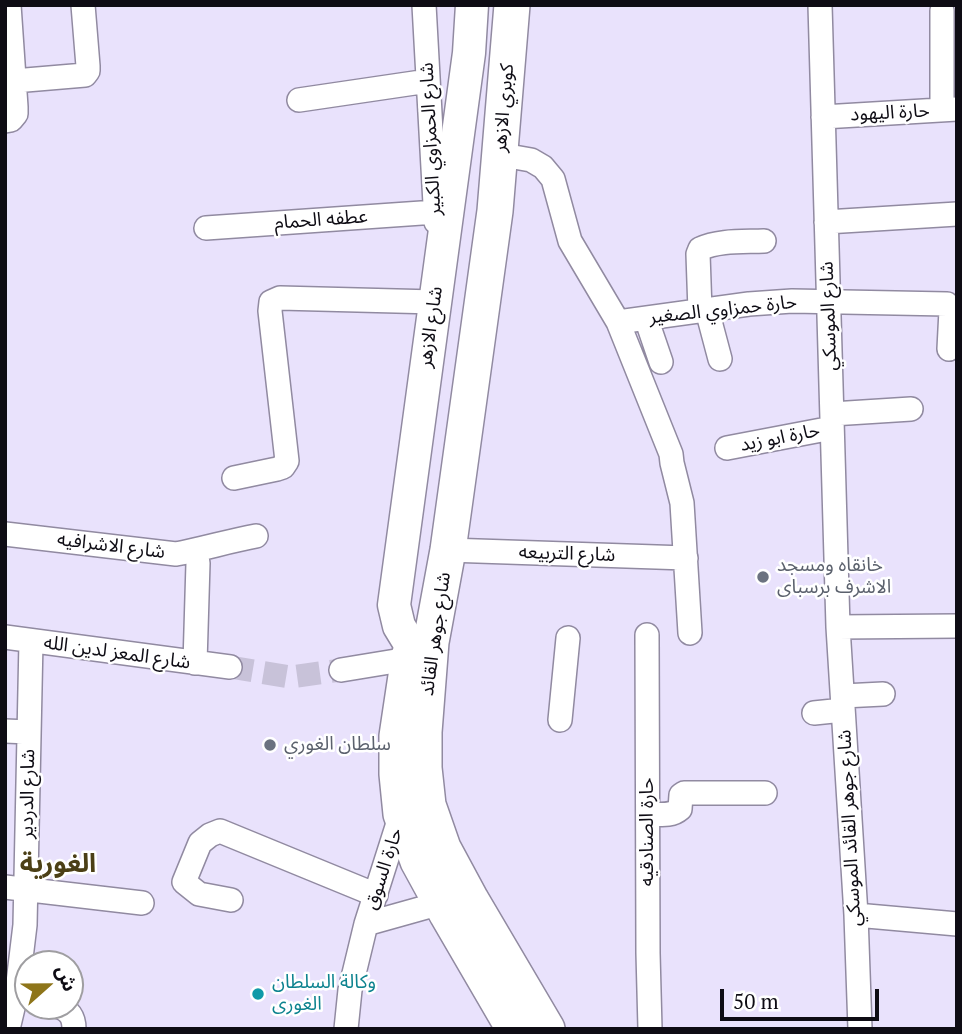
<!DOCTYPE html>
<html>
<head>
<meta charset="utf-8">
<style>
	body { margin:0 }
	#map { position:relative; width:962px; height:1034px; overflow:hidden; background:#e9e2fc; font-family:"PT Serif","Noto Sans Arabic",serif }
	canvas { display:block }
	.frame { position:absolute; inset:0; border:7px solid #0e0c14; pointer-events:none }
	.north { position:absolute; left:14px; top:950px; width:70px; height:70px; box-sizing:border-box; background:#fff; border:2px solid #9f9ea1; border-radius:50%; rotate:69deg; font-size:19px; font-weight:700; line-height:28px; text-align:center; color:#0e0c14 }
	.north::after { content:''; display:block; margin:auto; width:24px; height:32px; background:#8e751a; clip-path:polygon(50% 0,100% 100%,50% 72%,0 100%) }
	.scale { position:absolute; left:720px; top:989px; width:159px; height:32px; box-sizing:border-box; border:4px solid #0e0c14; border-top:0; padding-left:9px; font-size:21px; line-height:24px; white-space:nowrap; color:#0e0c14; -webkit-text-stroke:5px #fff; paint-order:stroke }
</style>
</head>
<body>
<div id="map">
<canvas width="962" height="1034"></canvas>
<div class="frame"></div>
<div class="north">ش</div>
<div class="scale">50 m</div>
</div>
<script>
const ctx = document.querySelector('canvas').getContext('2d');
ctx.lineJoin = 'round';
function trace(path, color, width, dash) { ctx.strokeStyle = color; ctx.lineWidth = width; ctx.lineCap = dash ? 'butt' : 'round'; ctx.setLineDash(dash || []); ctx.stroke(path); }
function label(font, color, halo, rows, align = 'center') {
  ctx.font = font + ' "PT Serif","Noto Sans Arabic",serif'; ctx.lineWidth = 5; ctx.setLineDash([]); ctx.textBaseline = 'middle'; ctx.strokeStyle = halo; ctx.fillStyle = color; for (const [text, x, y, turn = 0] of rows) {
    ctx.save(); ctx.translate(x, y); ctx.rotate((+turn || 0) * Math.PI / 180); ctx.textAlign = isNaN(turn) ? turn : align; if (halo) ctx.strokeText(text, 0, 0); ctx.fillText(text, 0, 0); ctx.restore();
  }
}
trace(new Path2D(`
	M230 667 290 677 341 670`), '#c8c2d9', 23, [23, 11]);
const street = new Path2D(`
	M424 5 436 222
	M820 5 838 627 856 915 860 1029
	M942 11V110
	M14 81 85 75 88 71V66L83 5
	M299 100 428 81
	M823 117 957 109
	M5 121 11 120 16 114V107L9 5
	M514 157 531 160 543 167 553 179 570 241 618 322 671 454 672 463 682 503 690 633
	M826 222 957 214
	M206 228 436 212
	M707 310 720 359
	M700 311 698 254 700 249C719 240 744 242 764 241
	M646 318 661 362
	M618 322 749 304 792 301 947 304 951 310 949 349
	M832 414 911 409
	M727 448 832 428
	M234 478 277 469 283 467 287 461 270 311 271 302 280 298 435 302
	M5 534 176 554C203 549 229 541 256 536
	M448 550 686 558
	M838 627 957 626
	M647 635 648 953 650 1029
	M5 637 230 667
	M195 663 198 563
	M341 670 408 659
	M843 696 883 694
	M814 713 843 710
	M560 720 568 638
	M5 731 29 732
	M648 814C659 814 671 817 680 809L681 795 684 793H765
	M5 887 142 903
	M231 900 199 894 184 882 200 843 210 835 220 831 376 895
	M856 915 957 924
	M366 924 441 903
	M57 1006C69 1010 74 1016 74 1029
	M8 1029 17 991 25 925 31 641
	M346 1029 350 990 366 924 401 814`);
const secondary = new Path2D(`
	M410 644 399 626 394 605 469 53 472 5`);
const primary = new Path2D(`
	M512 5 495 211 448 550 431 642 424 732V768L428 805 443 848 471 900 547 1029
	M409 656 397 736V774L401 814 418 861 447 914 514 1029`);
trace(street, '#918aa1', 26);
trace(secondary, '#918aa1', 35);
trace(primary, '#918aa1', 38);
trace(street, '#fff', 23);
trace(secondary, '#fff', 32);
trace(primary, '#fff', 35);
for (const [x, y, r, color] of [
	[763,577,7,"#6b7280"],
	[270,745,7,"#6b7280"],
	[258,994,7,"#0f9aa8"]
]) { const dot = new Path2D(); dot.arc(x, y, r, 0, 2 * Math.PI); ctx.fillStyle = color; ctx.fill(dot); trace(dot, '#fff', 2.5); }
label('19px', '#0e0c14', '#fff', [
	["كوبري الازهر",504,108,-85],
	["حارة اليهود",890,113,-3],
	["شارع الحمزاوي الكبير",431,139,-93],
	["عطفه الحمام",321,220,-4],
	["حارة حمزاوي الصغير",723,310,-6],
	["شارع الموسكي",829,316,-92],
	["شارع الازهر",431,327,-82],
	["حارة ابو زيد",780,438,-11],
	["شارع الاشرافيه",111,546,7],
	["شارع التربيعه",567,554,2],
	["شارع جوهر القائد",436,634,-82],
	["شارع المعز لدين الله",117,653,8],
	["شارع الدردير",28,794,-89],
	["شارع جوهر القائد الموسكي",850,828,-93],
	["حارة الصنادقيه",648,832,-90],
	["حارة السوق",384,869,-72]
]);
label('19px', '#5b616d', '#fff', [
	["خانقاه ومسجد",777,566],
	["الاشرف برسباى",777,588],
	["سلطان الغوري",284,745]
], 'left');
label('19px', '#0d838f', '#fff', [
	["وكالة السلطان",272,983],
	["الغورى",272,1005]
], 'left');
label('bold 26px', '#4b3f16', '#fff', [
	["الغورية",58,865]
]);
</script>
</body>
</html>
